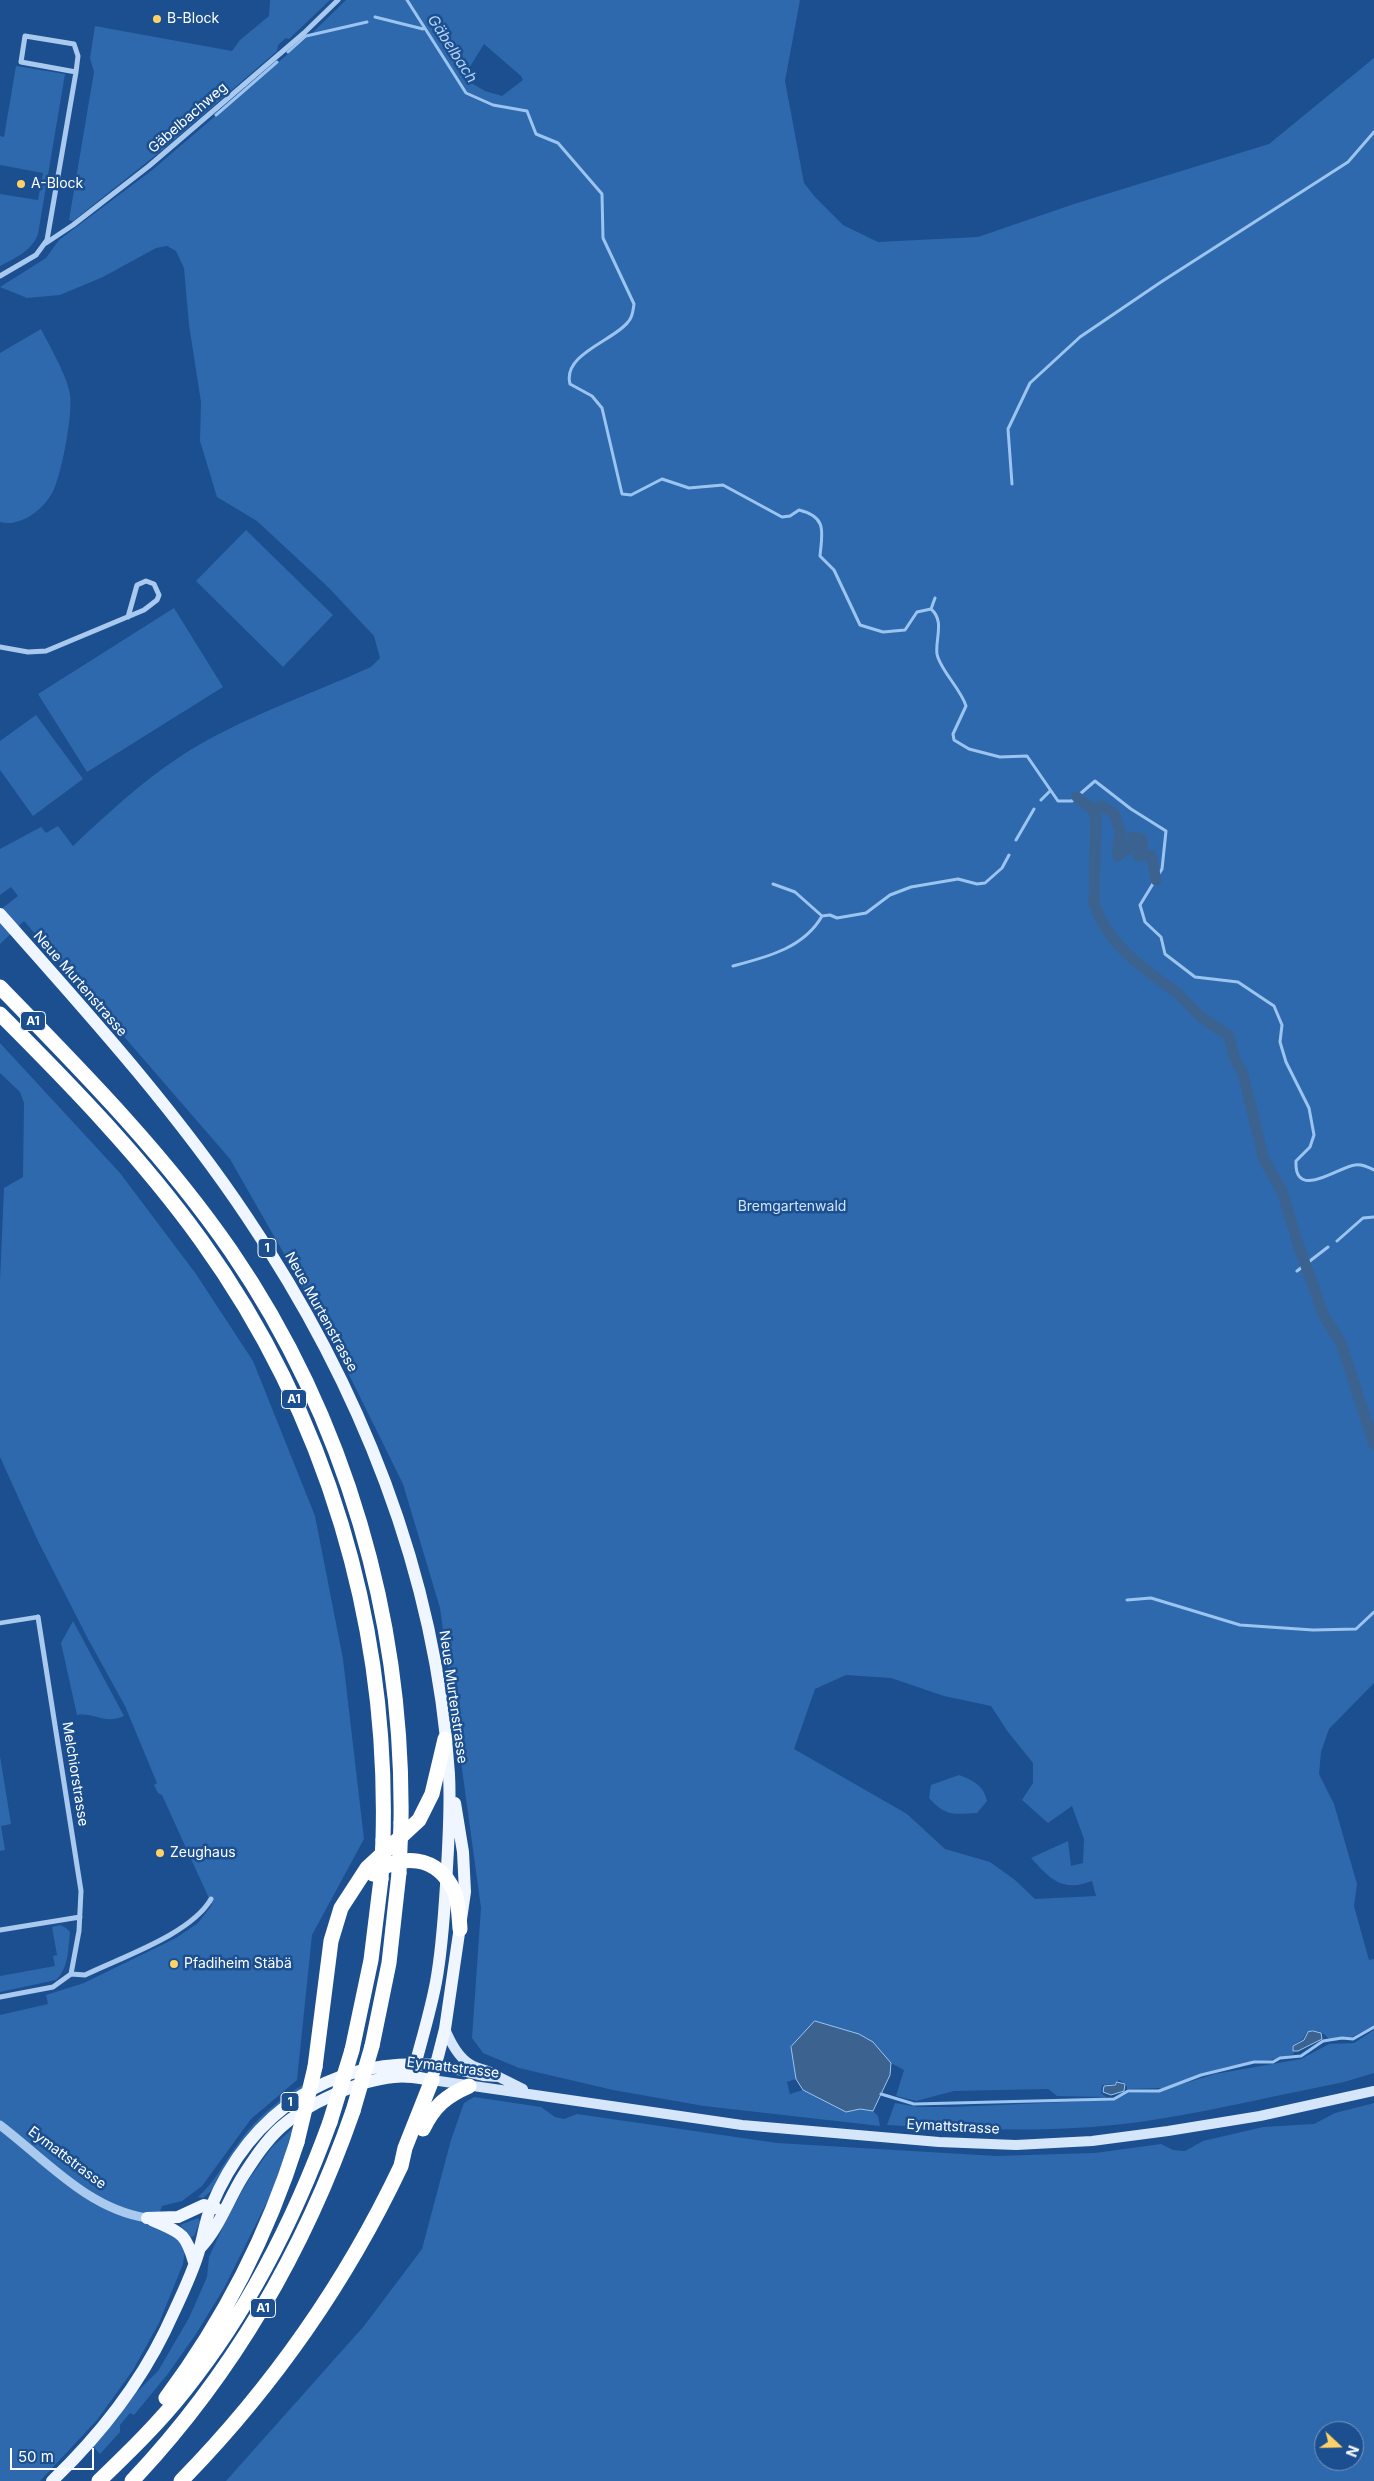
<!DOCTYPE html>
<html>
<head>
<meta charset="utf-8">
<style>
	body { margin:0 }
	#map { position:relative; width:1374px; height:2481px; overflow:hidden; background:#1b4f8f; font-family:Inter,sans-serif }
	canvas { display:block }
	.north { position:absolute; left:1314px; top:2421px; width:50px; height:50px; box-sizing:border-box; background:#1b4f8f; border:1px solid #7695bc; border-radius:50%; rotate:111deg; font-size:14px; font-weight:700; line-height:20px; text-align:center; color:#fff }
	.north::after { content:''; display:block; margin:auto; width:18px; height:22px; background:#ffd166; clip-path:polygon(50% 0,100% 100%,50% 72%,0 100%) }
	.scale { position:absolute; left:10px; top:2448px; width:84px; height:22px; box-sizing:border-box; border:2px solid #fff; border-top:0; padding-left:6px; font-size:15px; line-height:18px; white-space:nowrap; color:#fff; -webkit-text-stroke:4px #1b4f8f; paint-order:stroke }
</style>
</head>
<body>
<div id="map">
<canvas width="1374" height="2481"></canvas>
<div class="north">N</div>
<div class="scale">50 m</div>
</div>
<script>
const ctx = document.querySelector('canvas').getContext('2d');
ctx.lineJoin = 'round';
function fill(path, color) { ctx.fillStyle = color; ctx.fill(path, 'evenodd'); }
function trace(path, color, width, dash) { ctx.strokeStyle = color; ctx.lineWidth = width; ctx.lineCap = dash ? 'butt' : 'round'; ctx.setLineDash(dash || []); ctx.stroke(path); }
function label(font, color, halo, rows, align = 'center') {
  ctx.font = font + ' Inter,sans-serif'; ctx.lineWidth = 5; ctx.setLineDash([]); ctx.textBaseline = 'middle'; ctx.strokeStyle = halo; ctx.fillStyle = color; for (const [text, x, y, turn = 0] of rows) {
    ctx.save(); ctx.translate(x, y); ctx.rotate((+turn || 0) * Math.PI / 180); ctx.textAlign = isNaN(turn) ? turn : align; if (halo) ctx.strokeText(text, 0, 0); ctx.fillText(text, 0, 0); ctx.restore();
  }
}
fill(new Path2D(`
	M270 0H330L289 39 286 38 278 45 277 51 161 151 73 221 69 220 94 72 90 58 95 26 232 51 240 40 269 16Z
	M346 0H800L785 81 804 183 815 197 843 225 878 242 978 237 1074 204 1269 144 1374 58V1683L1329 1729 1321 1752 1319 1774 1334 1804 1357 1884 1354 1906 1369 1960 1374 1959V2026L1352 2037 1329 2039C1323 2032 1314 2028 1306 2033L1303 2039 1292 2046 1294 2054 1271 2060 1226 2067 1163 2088 1127 2089 1126 2084 1119 2080 1114 2084 1102 2085 1101 2093 1106 2097 1057 2096 1048 2089 954 2091 916 2101 896 2096 904 2070 891 2063 873 2042 815 2021 791 2047 796 2079 787 2082 790 2094 803 2090 846 2112 860 2109 873 2111 878 2116 880 2126 704 2106 613 2090 519 2068 483 2053 472 2038 481 1908 440 1608 403 1484 324 1324 230 1159 24 921 0 944V910L18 896 11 887 0 895V849L41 827 46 833 58 826 73 846C106 815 140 783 178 758 237 719 307 696 371 667L380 658 374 636 329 588 257 521 217 497 200 441 201 402 189 325 184 268 176 251 167 246 156 248 103 277 60 295 27 298 0 287 46 258 59 240 151 171 309 36ZM484 44 521 76 523 80 502 96 485 91 463 78ZM846 1675 891 1678 944 1696 991 1706 1008 1732 1033 1763V1783L1022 1800 1048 1823 1072 1806 1084 1839 1083 1863 1071 1866 1068 1841 1031 1858C1051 1880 1062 1892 1092 1881L1096 1896 1035 1899 1015 1880 990 1862 945 1849 907 1814 794 1749 815 1689Z
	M16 66 65 74 38 234C32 251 15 258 0 266V194L38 200 43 173 0 165V136L4 137Z
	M41 329C49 345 68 377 70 395 73 414 62 471 54 489 46 508 21 528 0 522V353Z
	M246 530 333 615 283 667 196 581Z
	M174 608 223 687 87 772 38 694Z
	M36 715 83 779 33 816 0 770V741Z
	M0 1043 120 1173 196 1274 253 1361 315 1516 343 1659 364 1839 312 1935 297 2080 251 2119 202 2186 182 2201 162 2206 154 2228 174 2235 185 2250 183 2264 159 2323 133 2370 97 2420 40 2481H0V2015L48 2004 46 1995 84 1983 176 1938 198 1923 212 1905 162 1795 158 1793 154 1785 157 1783 125 1706 88 1639 38 1541 0 1457V1281L4 1188 23 1177 24 1103 20 1092 0 1073Z
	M73 1621 124 1716C104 1725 95 1712 77 1715L61 1643Z
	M0 1756 11 1824 1 1826 5 1850 0 1851Z
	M959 1775C973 1780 984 1786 987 1801L977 1813C953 1814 946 1817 929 1798L931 1785Z
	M60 1925 66 1928 70 1932C68 1949 69 1968 56 1980L0 1992V1976L55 1966 53 1956 57 1955 52 1927Z
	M1374 2030V2073L1344 2082C1283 2094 1221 2109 1159 2119 1069 2134 977 2130 887 2125L895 2103 918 2107H953L1113 2100 1128 2093 1156 2092 1215 2074 1301 2059 1329 2044 1354 2043Z
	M306 2083 307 2086 220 2178 211 2191 203 2198 198 2197C216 2181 225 2160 240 2141 257 2117 281 2098 306 2083Z
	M474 2097 541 2107 555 2117 564 2119 577 2114 777 2143 996 2156 1095 2153 1161 2144 1173 2150 1185 2151 1203 2141 1263 2127 1314 2124 1335 2113 1374 2103V2481H226L364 2326 422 2249 451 2140 464 2103ZM1324 2431H1354V2461H1324Z
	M294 2127 278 2180 224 2288 196 2334 167 2375 134 2415 130 2413 120 2425V2432L100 2454 93 2446 129 2400 158 2371 189 2318 207 2277 209 2257 229 2214 249 2179 272 2147Z
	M198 2218 200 2221 194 2236 191 2237 180 2225Z`), '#2e69ad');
const water = new Path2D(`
	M815 2021 859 2034 873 2042 891 2063 890 2075 873 2111 860 2109 846 2112 803 2090 796 2079 791 2047Z
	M1313 2031 1321 2033 1322 2039 1298 2051H1293V2046L1304 2040 1308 2032Z
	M1117 2082 1125 2084 1124 2091 1111 2095 1103 2092 1104 2086 1115 2085Z`);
fill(water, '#3c6290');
trace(water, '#9cc4f0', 1);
trace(new Path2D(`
	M407 0 466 93 493 105 527 111 536 134 558 143 602 194 603 238 634 304C633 310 633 317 628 322 615 340 562 354 570 384L592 396 602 408 622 494 631 495 662 479 689 488 723 485 782 517 790 516 799 510C828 517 822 533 820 556L834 570 860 625 883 632 905 630 917 612 931 609C945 621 935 639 937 654 940 670 961 689 966 706L953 734 954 740 969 749 1000 757 1027 756 1058 801H1072L1095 781 1131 809 1166 831 1162 869 1140 905 1145 922 1161 937 1165 954 1195 977 1238 982 1274 1006 1282 1025 1280 1042 1286 1062 1309 1108 1314 1135 1310 1147 1296 1161C1294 1202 1340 1166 1355 1165 1362 1164 1368 1167 1374 1170
	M375 17 423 29
	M288 52 306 36 367 22
	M216 115 277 62
	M1012 484 1008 429 1030 383 1080 337 1161 282 1348 162 1374 132
	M931 609 935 598
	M1041 800 1050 791
	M1016 840 1034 809
	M773 884 795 892 822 916 830 915 837 918 866 913 890 895 911 887 958 879 977 884 985 883 1002 868 1009 855
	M733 966C767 957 804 948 822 916
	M1337 1241 1363 1218 1374 1217
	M1297 1271 1328 1247
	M1127 1600 1151 1598 1240 1625 1313 1630 1356 1629 1374 1612
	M881 2094 914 2104 1114 2099 1128 2091H1159L1201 2075 1254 2062H1273L1280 2058 1301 2056 1323 2041 1342 2038 1353 2039 1374 2027`), '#9cc4f0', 3);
trace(new Path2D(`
	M1077 797 1092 809 1096 817 1094 902C1104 939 1139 966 1169 987 1181 995 1190 1006 1200 1016 1209 1023 1219 1029 1229 1036L1234 1057 1243 1074 1264 1160 1282 1191 1298 1244 1324 1316 1341 1343 1374 1444
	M1092 809 1102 806 1114 813 1121 834 1118 844V856L1130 847 1132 837 1142 839 1143 844 1138 856 1151 855 1156 880`), '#3c6290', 11);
trace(new Path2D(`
	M0 1623 38 1617`), '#a9c9ee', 4.5);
trace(new Path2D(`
	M25 36 74 44 78 56 76 72 21 62Z
	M46 243 73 225 149 166 304 33 338 0
	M0 276 36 255 47 240 76 72
	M0 647 28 652 46 651 144 610 157 600 159 595 154 584 146 581 137 585 128 617
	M38 1617 81 1891 79 1931 71 1974
	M0 1930 80 1917
	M0 1997 53 1987 71 1974 85 1975C122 1957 191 1934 211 1899`), '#a9c9ee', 5);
trace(new Path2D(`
	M0 2125C46 2160 88 2209 147 2218`), '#a9c9ee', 9);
trace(new Path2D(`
	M445 2029C450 2041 457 2055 467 2062 475 2069 487 2069 496 2075
	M436 2065 483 2076 499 2077 523 2089
	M432 2080 742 2125 939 2142 1016 2145 1092 2141 1168 2131 1260 2116 1374 2091`), '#d6e6fa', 10);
trace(new Path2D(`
	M0 914C86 1011 175 1109 247 1217 359 1383 436 1573 449 1774 451 1811 448 1848 446 1885 444 1917 442 1950 436 1982 430 2014 420 2045 412 2077
	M147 2218 178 2217 204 2205 216 2208
	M152 2220C180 2233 185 2231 194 2262
	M200 2248C219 2228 228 2200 243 2176 254 2159 265 2142 280 2128 306 2104 359 2080 394 2077 407 2075 419 2078 432 2080L445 2029 465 1892 463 1852 455 1803
	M52 2481C97 2438 138 2386 165 2331 176 2307 194 2272 200 2247 204 2233 205 2221 211 2207 251 2111 331 2057 436 2065`), '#f0f6ff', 12);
trace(new Path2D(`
	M0 987C82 1071 165 1155 231 1251 346 1419 404 1621 401 1823
	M0 1014C71 1085 142 1158 201 1240 327 1415 389 1625 383 1840
	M373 1874C401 1853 437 1855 454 1891 459 1902 459 1916 460 1929
	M372 2046 389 1963 399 1873
	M352 2050 371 1960 381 1879
	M315 2067 331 1941 341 1908 367 1868 419 1820 432 1794 445 1739
	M423 2129C434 2106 446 2096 469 2086
	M166 2398C224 2320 268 2234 297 2142
	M99 2481C129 2452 159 2423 185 2390 249 2310 295 2218 330 2122
	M132 2481C232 2375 305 2249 353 2111
	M181 2481C271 2389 346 2282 401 2166L405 2148 432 2080`), '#fff', 15);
trace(new Path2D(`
	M399 1873 401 1823
	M381 1879 383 1840
	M353 2111 372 2046
	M330 2122 352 2050
	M297 2142 315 2067`), '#fff', 15);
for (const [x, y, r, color] of [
	[157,19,5,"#ffd166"],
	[21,184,5,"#ffd166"],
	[160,1853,5,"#ffd166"],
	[174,1964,5,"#ffd166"]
]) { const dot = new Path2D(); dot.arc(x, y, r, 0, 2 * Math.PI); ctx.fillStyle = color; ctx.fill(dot); trace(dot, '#1b4f8f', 2); }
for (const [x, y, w] of [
	[33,1021,25],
	[267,1248,18],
	[294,1399,25],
	[290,2102,18],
	[263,2308,25]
]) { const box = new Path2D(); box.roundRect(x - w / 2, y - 9.5, w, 19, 4); ctx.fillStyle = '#1b4f8f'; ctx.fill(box); trace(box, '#fff', 1); }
label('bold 12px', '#fff', null, [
	["A1",33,1021],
	["1",267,1248],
	["A1",294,1399],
	["1",290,2102],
	["A1",263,2308]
]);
label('14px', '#fff', '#1b4f8f', [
	["B-Block",167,19],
	["A-Block",31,184],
	["Zeughaus",170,1853],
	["Pfadiheim Stäbä",184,1964]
], 'left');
label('14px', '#fff', '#1b4f8f', [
	["Gäbelbachweg",188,118,-41],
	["Neue Murtenstrasse",80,984,49],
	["Neue Murtenstrasse",321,1312,61],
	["Neue Murtenstrasse",453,1697,82],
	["Melchiorstrasse",75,1774,81],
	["Eymattstrasse",453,2068,7],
	["Eymattstrasse",953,2127,3],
	["Eymattstrasse",67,2158,37]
]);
label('14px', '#cfe3fa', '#1b4f8f', [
	["Bremgartenwald",792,1207]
]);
label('italic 15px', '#b5d3f5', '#1b4f8f', [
	["Gäbelbach",452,49,57]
]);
</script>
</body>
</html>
